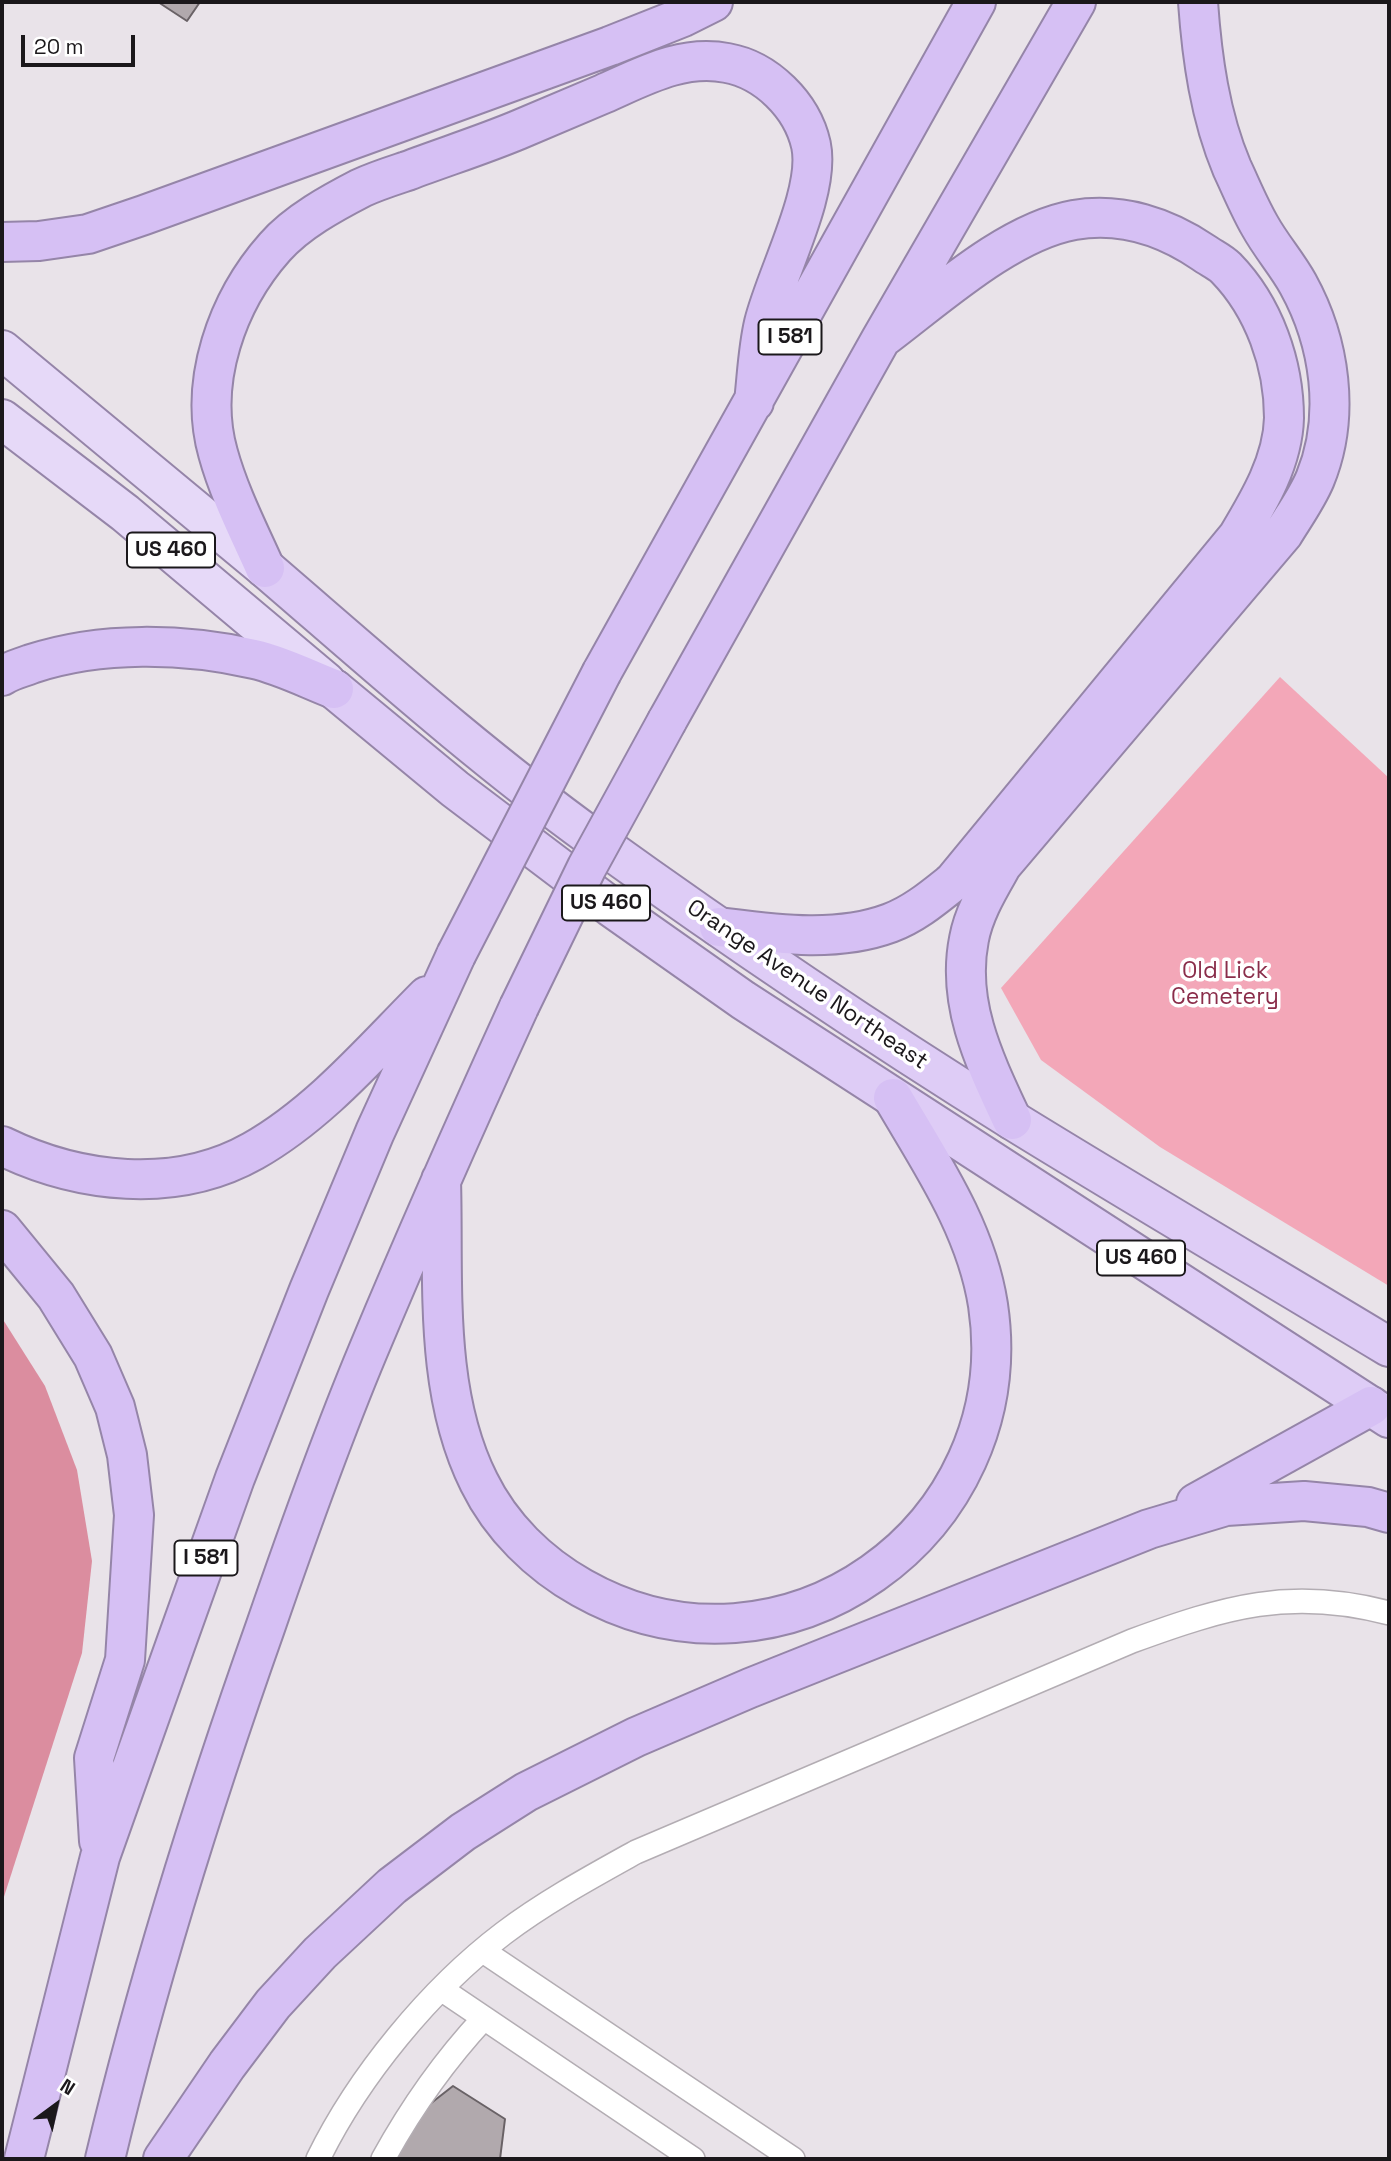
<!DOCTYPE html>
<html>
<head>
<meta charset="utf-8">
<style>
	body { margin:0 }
	#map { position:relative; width:1391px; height:2161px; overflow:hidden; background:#e9e3e9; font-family:"Space Grotesk",sans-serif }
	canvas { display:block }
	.frame { position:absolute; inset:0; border:4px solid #1b181b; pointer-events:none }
	.north { position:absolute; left:21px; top:2070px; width:70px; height:70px; -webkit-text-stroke:5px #fff; paint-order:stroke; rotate:33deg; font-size:19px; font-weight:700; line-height:28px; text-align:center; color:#1b181b }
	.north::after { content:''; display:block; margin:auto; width:24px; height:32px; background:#1b181b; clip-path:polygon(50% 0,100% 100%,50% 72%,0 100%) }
	.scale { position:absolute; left:21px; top:35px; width:114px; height:32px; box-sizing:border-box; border:4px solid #1b181b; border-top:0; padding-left:9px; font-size:21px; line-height:24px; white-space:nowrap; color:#1b181b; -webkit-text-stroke:5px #fff; paint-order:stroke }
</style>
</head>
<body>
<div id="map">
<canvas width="1391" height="2161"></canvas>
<div class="frame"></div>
<div class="north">N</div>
<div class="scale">20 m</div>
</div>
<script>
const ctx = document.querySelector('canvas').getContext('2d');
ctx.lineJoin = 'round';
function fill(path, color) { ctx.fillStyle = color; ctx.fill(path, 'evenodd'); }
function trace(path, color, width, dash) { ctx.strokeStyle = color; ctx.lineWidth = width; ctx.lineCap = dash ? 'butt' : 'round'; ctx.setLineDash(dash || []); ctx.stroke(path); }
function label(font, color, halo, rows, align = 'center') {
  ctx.font = font + ' "Space Grotesk",sans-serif'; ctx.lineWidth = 7; ctx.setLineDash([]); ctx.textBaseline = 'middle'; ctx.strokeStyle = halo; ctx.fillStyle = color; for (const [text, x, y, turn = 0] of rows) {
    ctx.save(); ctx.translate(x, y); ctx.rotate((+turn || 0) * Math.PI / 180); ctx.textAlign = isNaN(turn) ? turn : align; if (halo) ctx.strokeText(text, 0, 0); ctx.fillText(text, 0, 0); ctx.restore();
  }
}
fill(new Path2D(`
	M1280 677 1389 778V1286L1160 1147 1041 1060 1001 988Z`), '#f3a7b8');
fill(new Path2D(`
	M2 1318 45 1386 77 1470 92 1561 82 1653 2 1903Z`), '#db8d9f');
const building = new Path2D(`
	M158 2H200L187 21Z
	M453 2086 505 2119 500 2159H394L421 2111Z`);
fill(building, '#b1a9ad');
trace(building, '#696266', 2);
const service = new Path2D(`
	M483 1951 793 2159
	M441 1989 693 2159
	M318 2159C358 2077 430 1989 504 1933 545 1902 591 1877 636 1852L1132 1641C1225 1607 1290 1587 1389 1613
	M383 2159C411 2108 444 2061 484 2018`);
const primary = new Path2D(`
	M2 350 265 568
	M2 419 125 513 326 682`);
const trunk = new Path2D(`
	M265 568C372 660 479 756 594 839 730 937 869 1031 1012 1120 1137 1197 1263 1271 1389 1347
	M334 689 455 789 611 907 743 1000 1389 1418`);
const motorway = new Path2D(`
	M2 242 39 241 88 234 144 215 610 46 683 17 713 2
	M265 568C248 530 229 493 218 453 198 382 227 301 275 247 297 222 332 203 361 188 376 181 392 176 407 171 444 157 482 145 518 130 546 118 574 106 603 94 642 77 682 54 727 63 766 70 802 105 811 145 821 192 776 274 764 323 758 348 757 376 754 402
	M602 672 976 2
	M2 676C11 670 21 668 31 664 101 641 183 643 254 659 281 665 308 679 334 689
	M667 721 881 339 1076 2
	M719 927C775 934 836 943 890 923 914 914 933 898 953 882L1238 536C1259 501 1283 461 1284 418 1284 364 1264 307 1226 268 1220 262 1211 258 1204 253 1166 227 1121 212 1074 220 1007 232 935 299 881 339
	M1012 1120C985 1062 956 1004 969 939 974 912 989 888 1002 865L1283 534C1294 516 1307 498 1315 479 1341 416 1330 342 1298 284 1287 264 1271 246 1260 226 1249 207 1241 187 1232 168 1210 116 1202 58 1198 2
	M2 1146C78 1183 175 1195 253 1151 320 1113 373 1050 427 996
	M441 1180C444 1279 433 1390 479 1482 501 1527 539 1564 582 1588 782 1701 1022 1530 988 1305 976 1228 931 1163 893 1098
	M2 1230 56 1296 93 1356 115 1407 127 1455 134 1515 125 1660 94 1758 99 1841
	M1196 1503 1371 1406
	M24 2159 100 1857 176 1643 235 1478 309 1290 375 1132 456 955
	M105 2159C148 1979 203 1803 265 1628 297 1535 330 1442 368 1351 416 1236 467 1121 519 1007
	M163 2159 227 2065 273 2004 320 1953 392 1886 463 1832 526 1792 636 1737 750 1688 1149 1529 1226 1506 1304 1501 1368 1507 1389 1513`);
trace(service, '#b3adb3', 26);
trace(primary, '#9585a8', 42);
trace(trunk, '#9585a8', 42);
trace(motorway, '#9585a8', 42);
trace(service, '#fff', 23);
trace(primary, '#e6d9f8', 38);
trace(trunk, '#deccf6', 38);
trace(motorway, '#d6c0f4', 38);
const motorwayBridge = new Path2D(`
	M456 955 602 672
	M519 1007 587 867 667 721`);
trace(motorwayBridge, '#9585a8', 42, []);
trace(motorwayBridge, '#d6c0f4', 38);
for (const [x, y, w] of [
	[790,337,63],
	[171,550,88],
	[606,903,88],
	[1141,1258,88],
	[206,1558,63]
]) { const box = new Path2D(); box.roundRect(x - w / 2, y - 17.5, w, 35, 5); ctx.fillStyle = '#fff'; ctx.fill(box); trace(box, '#1b181b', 2); }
label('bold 21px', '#1b181b', null, [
	["I 581",790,337],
	["US 460",171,550],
	["US 460",606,903],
	["US 460",1141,1258],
	["I 581",206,1558]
]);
label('23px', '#8a2d4a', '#fff', [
	["Old Lick",1225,972],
	["Cemetery",1225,998]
]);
label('23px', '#1b181b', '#fff', [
	["Orange Avenue Northeast",807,985,34]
]);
</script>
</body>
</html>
